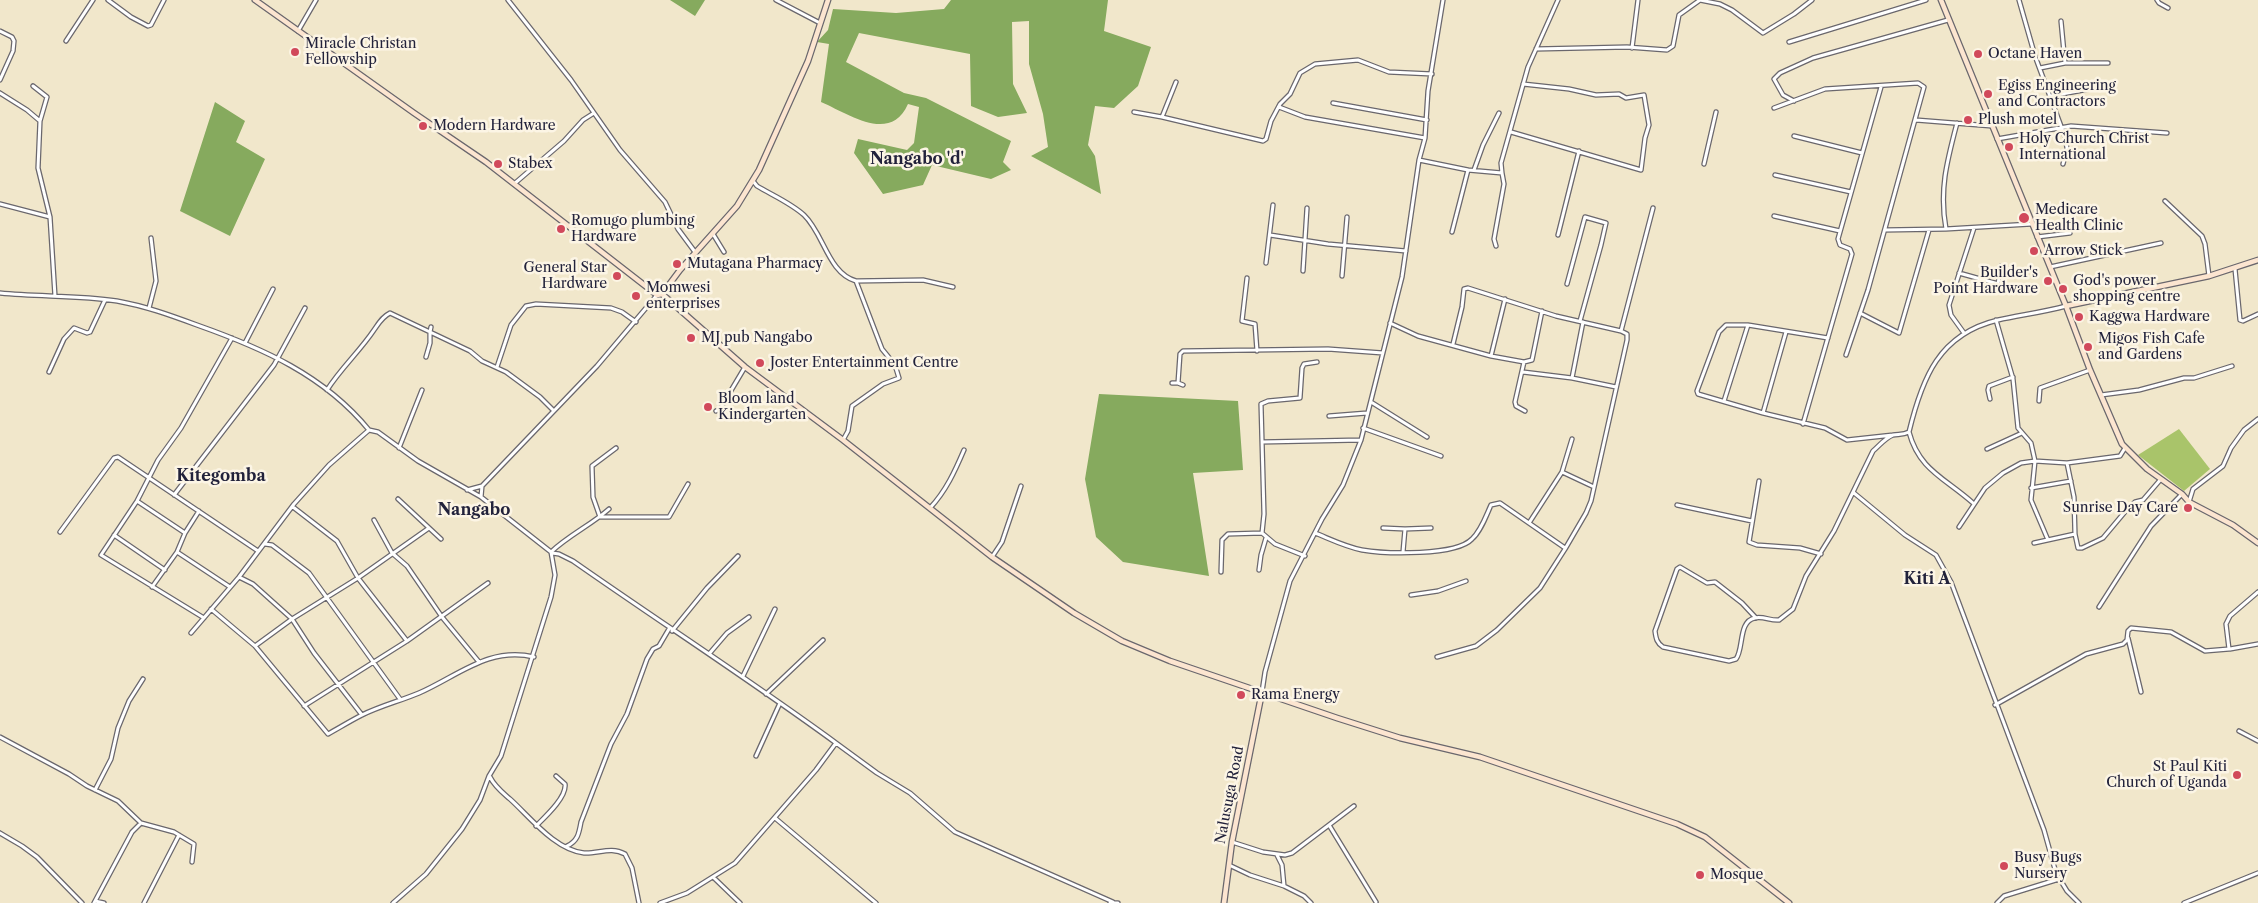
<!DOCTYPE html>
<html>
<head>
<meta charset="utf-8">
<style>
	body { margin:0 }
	canvas { display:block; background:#f1e7cb }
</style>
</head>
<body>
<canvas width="2258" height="903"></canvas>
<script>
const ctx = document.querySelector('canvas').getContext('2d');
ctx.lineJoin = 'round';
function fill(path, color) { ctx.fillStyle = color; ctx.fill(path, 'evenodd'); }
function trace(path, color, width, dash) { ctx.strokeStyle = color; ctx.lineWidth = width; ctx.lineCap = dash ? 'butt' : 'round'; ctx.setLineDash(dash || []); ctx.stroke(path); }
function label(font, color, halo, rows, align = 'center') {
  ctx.font = font + ' "Libre Caslon Text",serif'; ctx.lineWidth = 5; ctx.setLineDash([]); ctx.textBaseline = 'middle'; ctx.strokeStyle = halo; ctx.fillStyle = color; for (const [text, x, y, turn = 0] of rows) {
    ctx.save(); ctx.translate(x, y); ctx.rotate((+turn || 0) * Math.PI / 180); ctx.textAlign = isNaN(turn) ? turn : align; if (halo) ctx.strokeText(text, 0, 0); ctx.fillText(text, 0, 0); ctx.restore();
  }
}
fill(new Path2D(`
	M2179 429 2210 469 2184 491 2138 455Z`), '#a9c46a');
fill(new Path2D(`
	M670 0H705L695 16Z
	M951 0H1108L1104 31 1151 47 1138 86 1114 108 1095 106 1088 145 1095 156 1101 194 1031 156 1048 147 1043 114 1029 64V21L1012 22 1013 84 1027 113 998 117 971 106 970 54 859 33 846 62 904 93 926 98 1011 141 1003 162 1011 170 991 179 932 165 923 185 883 194 854 153 858 139 907 150 914 143 919 107 908 104C890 144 849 114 821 102L829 44 817 42 828 30 833 9 896 13 944 9Z
	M215 102 245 121 236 142 265 159 230 236 180 211Z
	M1099 394 1238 401 1243 470 1193 473 1209 576 1123 562 1096 537 1085 479Z`), '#86aa5e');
const street = new Path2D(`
	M108 0 131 17 148 26 151 25 164 0
	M508 0 571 80 620 150 665 202 678 229 695 252
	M776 0 820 23
	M2019 0 2035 56 2065 137 2067 148 2063 164
	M2157 0 2159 3 2168 8
	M2061 21 2065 63
	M0 31 12 37 14 41 13 51 0 80
	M298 31 316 0
	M66 41 93 0
	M1789 42 1926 0
	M1632 48 1638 0
	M1536 49 1627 47 1667 50 1673 46 1679 15 1700 0 1720 4 1732 10 1763 33 1794 14 1812 0
	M2040 68 2065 63H2108
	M33 86 47 97 40 121
	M0 93 27 110 40 121 38 168 50 217 55 296
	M2051 96 2105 86
	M1794 101 1783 95 1774 79 1780 73 1813 58 1948 20
	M1333 103 1427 120
	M1279 107 1305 117 1425 138
	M1774 108 1825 89 1918 83 1924 87 1868 290 1846 355
	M1134 112 1162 117 1263 141 1266 139 1271 121 1280 104 1290 94 1300 73 1315 64 1358 60 1389 72 1432 74
	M1162 117 1176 82
	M1916 120 1992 126
	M1511 132 1641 170 1645 138 1649 125 1644 95 1626 98 1619 94 1596 95 1569 89 1523 84
	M1794 136 1862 153
	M1997 139 2071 126 2167 133
	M1419 160 1468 170 1502 173 1501 163 1528 67 1558 0
	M1704 164 1716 112
	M1474 170 1483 145 1499 113
	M1775 175 1851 192
	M753 181 757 186C772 195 791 203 804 215 824 234 828 273 856 281L882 349 895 365 899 378 883 384 852 406 848 431 843 440
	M514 184 564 141 583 120 594 113
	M2165 201 2202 236 2205 244 2209 276
	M0 204 50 217
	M1774 216 1840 231
	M1946 229C1939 190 1947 161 1957 123
	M1885 230 1946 229 2031 224
	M1452 232 1468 170
	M713 234 724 252
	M1270 235 1328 244 1406 251
	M1558 235 1579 151
	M2037 237 2070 233
	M1496 246 1494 239 1504 184 1502 173
	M1266 263 1273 205
	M2050 267 2161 243
	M2235 269 2240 320 2243 321 2258 314
	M1303 271 1307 208
	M1959 273 2009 287
	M1342 276 1347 217
	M1247 278 1242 321 1255 324 1257 351
	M856 281 923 280 953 287
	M1567 284 1585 217 1606 223 1601 245 1580 321
	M1998 284 2001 266
	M0 293C39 297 78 295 117 301 145 306 170 315 197 325 262 348 324 375 369 430L378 432 418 461 481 497 551 552 555 575 551 597 501 756 489 776 480 800 462 829 426 874 393 903
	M149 308 156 281 151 238
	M1860 313 1899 333 1929 230
	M1996 320 2013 379 2018 428 2031 443 2035 461 2031 500 2048 540
	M1390 323 1418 336 1491 356 1524 362
	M431 327 430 332 470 351 482 361 506 372 540 397 553 410
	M1964 333 1951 315 1949 305 1974 228
	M1828 338 1748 325H1726L1719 332 1697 391 1698 394 1763 413 1825 428 1847 440 1893 435
	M245 343 273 289
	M1453 344 1462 307 1464 289 1468 288 1556 316 1621 331
	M1491 356 1505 299
	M497 367 511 325 526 306 536 304 611 308 622 312 636 322
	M49 372 64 339 74 328 87 333 90 332 105 300
	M1523 372 1572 378 1616 387
	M1572 378 1583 322
	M1172 383H1178
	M1183 385 1178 383 1180 354 1183 351 1328 349 1383 353
	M327 390C341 368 360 351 374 330 379 323 382 317 390 313L430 332V343L426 357
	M2101 395 2139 390 2184 378H2194L2232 366
	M1990 399 1988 390 1989 386 2013 377
	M1724 401 1748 325
	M2039 401 2040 388 2090 370
	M1371 402 1427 437
	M716 411 720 409 745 367
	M1525 411 1516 406 1515 402 1524 362 1532 360 1542 311
	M1763 413 1786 332
	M1329 416 1367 413
	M1803 424 1852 254 1850 249 1840 245 1838 239 1881 87
	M1363 428 1441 456
	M1909 432C1919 470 1945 478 1973 503
	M1262 442 1361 440
	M399 448 422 390
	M616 448 592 466 593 497 600 517H669L688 484
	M1987 449 2022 433
	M2067 463 2074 497 2075 534 2078 548H2082L2103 538 2129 507 2135 502 2143 500 2161 479
	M1562 472 1594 487
	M1759 481 1749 542 1757 545 1800 548 1821 554
	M2031 488 2071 481
	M467 490 482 486 597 366 657 295
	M1854 493 1905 535 1936 555 1951 582 2044 830 2056 873 2067 891 2079 903
	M174 495 274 365 305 308
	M481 497 482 486
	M398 499 441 539
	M137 501 185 533
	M2189 502 2193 489 2223 466 2231 448 2244 430 2258 419
	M1677 505 1752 521
	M293 507 337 541 358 578 407 641
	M930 508C946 491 955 471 964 450
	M374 520 392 553 407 566 442 617 479 662
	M1529 523 1562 472 1572 439
	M1959 527 1985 488 2003 473 2021 463 2035 461 2067 463 2120 456 2125 448
	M1383 528 1405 529
	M60 532 114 458 118 457 258 551
	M1262 533 1264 514 1261 404 1268 401 1300 398 1302 368 1304 364 1317 362
	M1315 533C1330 539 1346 547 1362 550 1386 554 1456 556 1472 539 1481 531 1486 516 1491 505L1500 503 1565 548
	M114 535 165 570
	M2034 543 2075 534
	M265 544 272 545 309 573 400 699
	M177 552 230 587
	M551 552C569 535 591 525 609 509
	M1403 552 1405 529 1431 528
	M552 553 559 554 573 561C660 622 750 680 836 743L816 770 735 863 687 893 660 903
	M992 557 1002 542 1021 486
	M1259 570 1261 555 1266 538
	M1221 572 1222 540 1228 534 1262 533 1275 544 1305 556
	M239 577 253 584 292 619 314 653 362 715
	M152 587 177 552 185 533 199 511
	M1411 595 1438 591 1466 581
	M2099 607 2151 526 2182 494
	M211 609 255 646 328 734C339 728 350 721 362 715 380 706 400 701 419 693 458 676 489 646 534 657
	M204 618 101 555 137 501 158 460 181 428 232 338
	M1756 618 1742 603 1715 582 1707 583 1680 567 1677 569 1655 631C1656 639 1657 643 1663 647L1729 661 1736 659C1744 649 1738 621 1755 618 1763 616 1771 621 1779 620L1793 609 1806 576 1834 531 1873 451C1879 446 1885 438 1893 435 1899 434 1903 435 1909 432 1922 378 1939 334 1998 320 2021 315 2044 312 2066 306
	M672 631 707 588 738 556
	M191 633 239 577 294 504 329 465 369 430
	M2128 638 2141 692
	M255 646 292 619 358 578 429 528
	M2230 649 2258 644
	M709 654 727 633 749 617
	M1437 657 1476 646 1497 630 1540 588 1565 549 1586 513 1591 501 1627 340V334L1621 331 1653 208
	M743 676 775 609
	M1262 692 1265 672 1290 581 1322 519 1343 485 1361 440 1402 277 1419 160 1425 138 1428 91 1443 0
	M766 694 823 640
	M1995 705 2086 654 2123 644 2127 640 2128 631 2131 628 2171 632 2205 651 2229 649 2226 624 2230 616 2258 592
	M304 706 407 641 488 583
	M2239 731 2258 741
	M0 737 69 774 87 786 118 801 141 823 174 832 194 844 192 862
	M836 743 877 773 910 793 955 832 1113 902
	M756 756 780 703
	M490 777C495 787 502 792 510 799 530 817 555 850 584 853 598 854 611 846 625 854L632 868 639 903
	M95 790 111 759 118 728 129 701 143 679
	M775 818 876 903
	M1329 825 1354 806
	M536 826C545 817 567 797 565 784L556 776
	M0 833 22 846 37 857 82 903
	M1232 842 1263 852 1285 855 1292 853 1329 825 1376 902
	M567 846C578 841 579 833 581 822L611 744 627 714 647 659 653 649 659 646 669 629
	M1277 855 1282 865 1284 886 1304 896 1311 903
	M1229 865 1250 875 1284 886
	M713 877 740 903
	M95 901 104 903
	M94 903 132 832 141 823
	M144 903 179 835
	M1110 903H1118
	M1997 903 2004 896 2059 879
	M2184 903 2258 873`);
const secondary = new Path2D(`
	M255 0 414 113 486 162 657 295 662 294 745 367 843 440 992 557 1074 613 1122 641 1170 661 1337 718 1400 738 1480 757 1677 824 1705 837 1789 903
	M1941 0 2066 306 2090 370 2122 444 2147 469 2182 494 2189 502 2233 525 2258 543
	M662 294 680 270 737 206 759 170 808 61 828 0
	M2066 306 2209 276 2258 260
	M1224 903 1232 842 1262 692`);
trace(street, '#6a676d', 5.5);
trace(secondary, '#6a676d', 7);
trace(street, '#fff', 3);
trace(secondary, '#fce5d0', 4.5);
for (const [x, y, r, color] of [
	[295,52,5,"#d1495b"],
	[1978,54,5,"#d1495b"],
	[1988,94,5,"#d1495b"],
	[1968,120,5,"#d1495b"],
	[423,126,5,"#d1495b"],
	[2009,147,5,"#d1495b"],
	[498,164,5,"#d1495b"],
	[2024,218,6,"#d1495b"],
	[561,229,5,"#d1495b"],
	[2034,251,5,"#d1495b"],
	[677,264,5,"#d1495b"],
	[617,276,5,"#d1495b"],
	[2048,281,5,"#d1495b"],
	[2063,289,5,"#d1495b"],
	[636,296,5,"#d1495b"],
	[2079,317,5,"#d1495b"],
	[691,338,5,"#d1495b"],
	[2088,347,5,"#d1495b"],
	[760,363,5,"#d1495b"],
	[708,407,5,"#d1495b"],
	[2188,508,5,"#d1495b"],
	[1241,695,5,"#d1495b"],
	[2237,775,5,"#d1495b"],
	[2004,866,5,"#d1495b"],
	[1700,875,5,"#d1495b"]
]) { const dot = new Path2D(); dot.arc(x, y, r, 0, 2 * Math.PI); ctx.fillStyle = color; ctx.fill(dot); trace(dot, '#fcf5e5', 2); }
label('14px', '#22223b', '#fcf5e5', [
	["Miracle Christan",305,44],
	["Fellowship",305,60],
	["Octane Haven",1988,54],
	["Egiss Engineering",1998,86],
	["and Contractors",1998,102],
	["Plush motel",1978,120],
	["Modern Hardware",433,126],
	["Holy Church Christ",2019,139],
	["International",2019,155],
	["Stabex",508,164],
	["Medicare",2035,210],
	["Health Clinic",2035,226],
	["Romugo plumbing",571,221],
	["Hardware",571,237],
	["Arrow Stick",2044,251],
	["Mutagana Pharmacy",687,264],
	["General Star",607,268,"right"],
	["Hardware",607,284,"right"],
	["Builder's",2038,273,"right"],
	["Point Hardware",2038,289,"right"],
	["God's power",2073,281],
	["shopping centre",2073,297],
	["Momwesi",646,288],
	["enterprises",646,304],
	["Kaggwa Hardware",2089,317],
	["MJ pub Nangabo",701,338],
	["Migos Fish Cafe",2098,339],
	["and Gardens",2098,355],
	["Joster Entertainment Centre",770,363],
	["Bloom land",718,399],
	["Kindergarten",718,415],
	["Sunrise Day Care",2178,508,"right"],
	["Rama Energy",1251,695],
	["St Paul Kiti",2227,767,"right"],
	["Church of Uganda",2227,783,"right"],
	["Busy Bugs",2014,858],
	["Nursery",2014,874],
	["Mosque",1710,875]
], 'left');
label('14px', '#22223b', '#fcf5e5', [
	["Nalusuga Road",1230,795,-79]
]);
label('bold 16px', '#22223b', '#fcf5e5', [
	["Nangabo 'd'",917,159],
	["Kitegomba",221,476],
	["Nangabo",474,510],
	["Kiti A",1927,579]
]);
</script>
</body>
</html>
